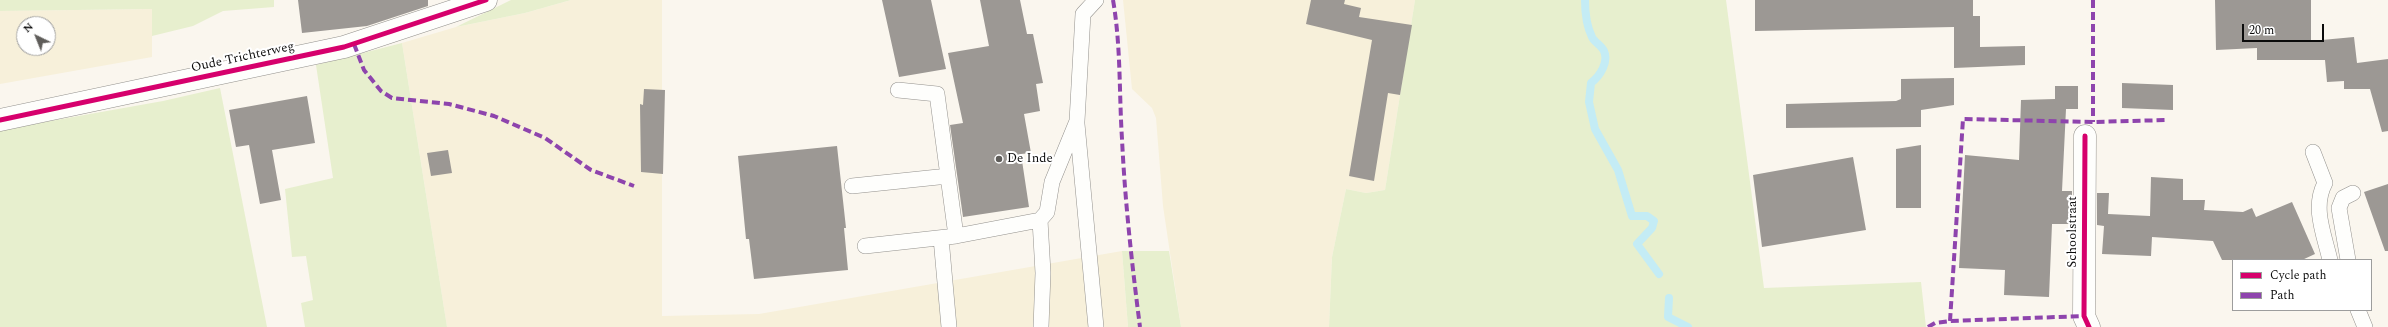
<!DOCTYPE html>
<html>
<head>
<meta charset="utf-8">
<style>
	body { margin:0 }
	#map { position:relative; width:2388px; height:327px; overflow:hidden; background:#faf6ee; font-family:Spectral,serif }
	canvas { display:block }
	.legend { position:absolute; left:2232px; top:259px; width:140px; height:52px; box-sizing:border-box; background:#fff; border:1px solid #9d9d9d; margin:0; padding:5px 7px; list-style:none; font-size:12px; color:#0b0b0b }
	.legend li { display:flex; align-items:center; gap:8px; height:20px }
	.legend b { width:20px; border:1px solid #9d9d9d }
	.north { position:absolute; left:16px; top:16px; width:40px; height:40px; box-sizing:border-box; background:#fff; border:1px solid #9d9d9d; border-radius:50%; rotate:317deg; font-size:11px; font-weight:700; line-height:16px; text-align:center; color:#0b0b0b }
	.north::after { content:''; display:block; margin:auto; width:14px; height:18px; background:#5f5d5a; clip-path:polygon(50% 0,100% 100%,50% 72%,0 100%) }
	.scale { position:absolute; left:2242px; top:24px; width:82px; height:18px; box-sizing:border-box; border:2px solid #0b0b0b; border-top:0; padding-left:5px; font-size:12px; line-height:14px; white-space:nowrap; color:#0b0b0b; -webkit-text-stroke:3px #fff; paint-order:stroke }
</style>
</head>
<body>
<div id="map">
<canvas width="2388" height="327"></canvas>
<ul class="legend">
<li><b style="height:5px;background:#d6006c"></b>Cycle path</li>
<li><b style="height:5px;background:#8e44ad"></b>Path</li>
</ul>
<div class="north">N</div>
<div class="scale">20 m</div>
</div>
<script>
const ctx = document.querySelector('canvas').getContext('2d');
ctx.lineJoin = 'round';
function fill(path, color) { ctx.fillStyle = color; ctx.fill(path, 'evenodd'); }
function trace(path, color, width, dash) { ctx.strokeStyle = color; ctx.lineWidth = width; ctx.lineCap = dash ? 'butt' : 'round'; ctx.setLineDash(dash || []); ctx.stroke(path); }
function label(font, color, halo, rows, align = 'center') {
  ctx.font = font + ' Spectral,serif'; ctx.lineWidth = 4; ctx.setLineDash([]); ctx.textBaseline = 'middle'; ctx.strokeStyle = halo; ctx.fillStyle = color; for (const [text, x, y, turn = 0] of rows) {
    ctx.save(); ctx.translate(x, y); ctx.rotate((+turn || 0) * Math.PI / 180); ctx.textAlign = isNaN(turn) ? turn : align; if (halo) ctx.strokeText(text, 0, 0); ctx.fillText(text, 0, 0); ctx.restore();
  }
}
fill(new Path2D(`
	M571 0H662V316L759 314 1122 251 1128 327H447L402 43 456 27 525 13Z
	M1123 0H1415L1385 190 1366 193 1346 189 1332 257 1329 327H1181L1163 206 1156 118 1152 108 1132 89Z
	M152 9V57L0 84V11ZM24 24H48V48H24Z`), '#f7f0da');
fill(new Path2D(`
	M0 0H274V7L223 11 193 26 152 36V9L0 11Z
	M511 0H571L525 13 456 27Z
	M1415 0H1726L1764 288 1921 282 1926 327H1329L1332 257 1346 189 1366 193 1385 190Z
	M402 43 447 327H305L301 303 313 300 306 256 292 257 285 189 333 178 316 65Z
	M220 88 267 327H0V130L163 101Z
	M1122 251H1169L1181 327H1128Z`), '#e7efce');
trace(new Path2D(`
	M1585 0C1585 11 1587 27 1592 37 1594 42 1601 45 1604 51 1609 62 1600 76 1591 83L1589 102 1595 129 1618 170 1632 216H1647L1654 221 1652 228 1637 244 1659 274
	M1669 298 1668 317 1688 327`), '#c4ecf5', 8);
fill(new Path2D(`
	M298 0H428V6L367 26 302 33Z
	M882 0H931L946 69 899 77Z
	M980 0H1020L1027 34H1033L1043 83 1036 84 1040 111 1024 114 1031 153 1021 154 1029 207 963 217 950 125 963 123 948 53 989 46Z
	M1311 0H1345L1344 4 1361 8 1359 17 1412 25 1400 95 1388 93 1374 181 1349 176 1372 40 1306 24Z
	M1755 0H1973V16H1980V47L2025 46V65L1954 68V27L1755 31Z
	M2215 0H2311V41L2354 37 2357 63 2388 59V131L2382 132 2370 89H2344V81L2327 82 2325 60H2257V48L2216 50Z
	M1954 78V105L1921 110V127L1786 128V104L1896 101 1901 99V79Z
	M2122 83 2173 85V110L2122 108Z
	M2055 86H2078V109H2066L2062 191H2072V224H2052L2049 297 2004 295 2005 270 1959 268 1965 155 2019 160 2021 100 2055 99Z
	M644 89 665 90 663 174 641 172 640 104 643 105Z
	M307 96 315 143 272 150 281 200 260 204 249 145 236 147 229 110Z
	M1921 145V208H1896V149Z
	M837 146 846 228H844L848 270 754 279 749 239H746L738 156Z
	M448 150 452 173 431 176 427 153Z
	M1853 157 1866 230 1762 247 1753 175Z
	M2151 177 2183 179V200H2205L2204 210 2243 212 2252 208 2256 217 2292 202 2315 254 2302 260H2222L2213 241 2152 237 2151 256 2102 254 2104 226 2097 225V193H2109L2108 214 2150 216Z
	M2388 184V251H2385L2364 192Z`), '#9c9894');
const lane = new Path2D(`
	M898 90 937 94 956 236
	M1077 124 1096 327
	M2313 152 2325 183C2312 207 2324 234 2330 260
	M852 186 948 176
	M1040 220 1043 273 1041 327
	M941 238 949 327
	M865 246 956 236 1040 220 1047 212 1052 182 1077 121 1083 14 1096 0
	M2348 260 2339 208 2343 198 2353 193
	M2358 310 2365 327`);
const street = new Path2D(`
	M0 120 344 47 486 0
	M2085 136 2084 316 2089 327`);
trace(lane, '#93918d', 16);
trace(street, '#93918d', 23);
trace(lane, '#fefefc', 15);
trace(street, '#fefefc', 22);
trace(new Path2D(`
	M1113 0C1121 46 1119 93 1122 139 1125 202 1132 265 1140 327
	M2093 0V122
	M354 44 364 70 381 91 392 98 449 104 494 116 545 138 591 170 634 186
	M1950 321 1963 119 2093 122 2167 120
	M1928 327 1935 323 1950 321 2084 316`), '#8e44ad', 4, [8, 4]);
trace(new Path2D(`
	M0 120 344 47 486 0
	M2085 136 2084 316 2089 327`), '#d6006c', 5);
for (const [x, y, r, color] of [
	[999,159,4,"#5f5d5a"]
]) { const dot = new Path2D(); dot.arc(x, y, r, 0, 2 * Math.PI); ctx.fillStyle = color; ctx.fill(dot); trace(dot, '#fff', 1.5); }
label('13px', '#0b0b0b', '#fff', [
	["Oude Trichterweg",243,58,-12],
	["Schoolstraat",2073,232,-90]
]);
label('13px', '#0b0b0b', '#fff', [
	["De Inde",1007,159]
], 'left');
</script>
</body>
</html>
